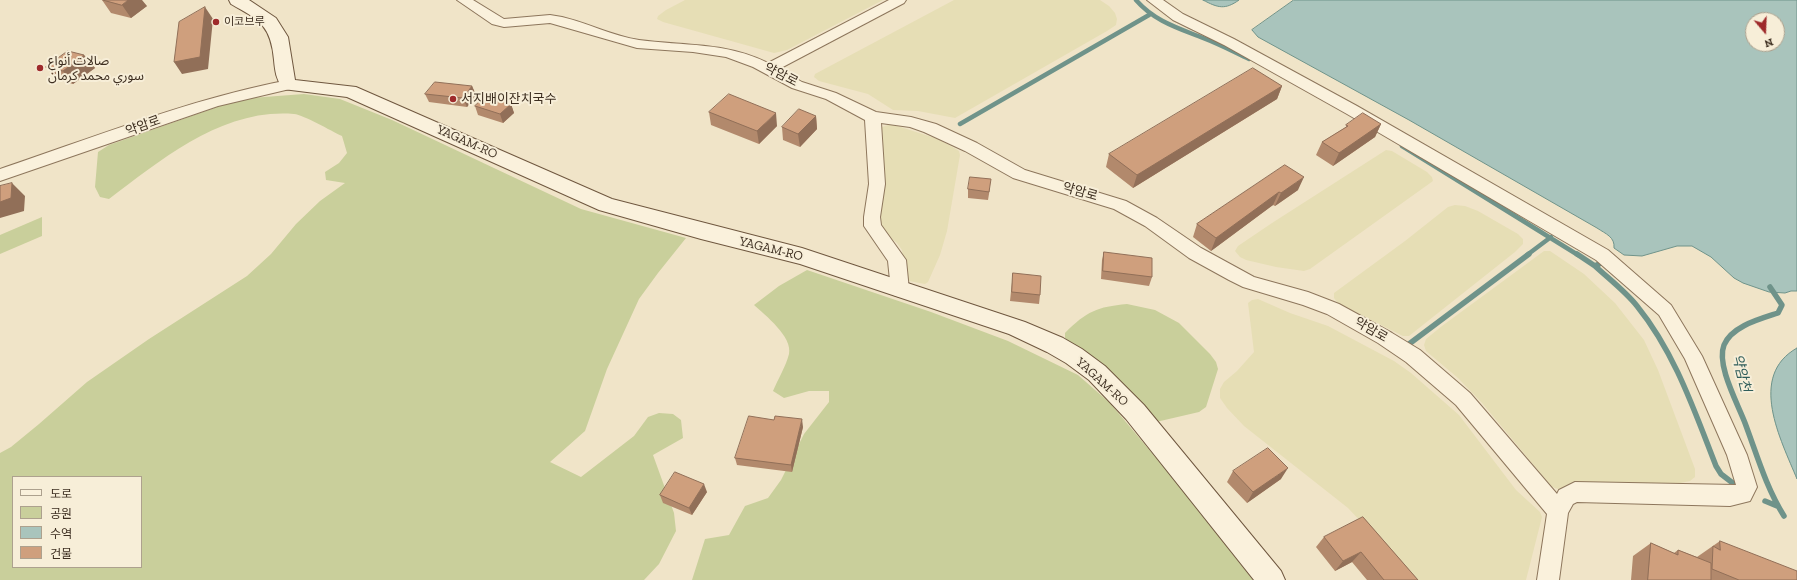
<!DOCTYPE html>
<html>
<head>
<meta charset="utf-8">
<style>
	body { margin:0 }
	#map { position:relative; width:1797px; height:580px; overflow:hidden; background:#f0e4c8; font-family:"Zilla Slab","Noto Sans KR",serif }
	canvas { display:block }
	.legend { position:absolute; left:12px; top:476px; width:130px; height:92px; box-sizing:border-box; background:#f7eed8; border:1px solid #ada18e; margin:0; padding:5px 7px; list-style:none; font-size:12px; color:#3d2e20 }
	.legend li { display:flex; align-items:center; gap:8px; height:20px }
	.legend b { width:20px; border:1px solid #ada18e }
	.north { position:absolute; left:1745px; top:12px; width:40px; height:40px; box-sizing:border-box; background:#f7eed8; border:1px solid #ada18e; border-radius:50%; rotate:161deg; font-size:11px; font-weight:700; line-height:16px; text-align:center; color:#3d2e20 }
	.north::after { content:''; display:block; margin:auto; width:14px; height:18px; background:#9e2a2b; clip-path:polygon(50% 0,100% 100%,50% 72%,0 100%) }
</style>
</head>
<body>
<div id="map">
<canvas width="1797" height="580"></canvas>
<ul class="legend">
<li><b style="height:5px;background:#faf1dc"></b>도로</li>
<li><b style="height:11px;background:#c9cf9b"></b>공원</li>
<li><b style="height:11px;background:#a9c4bc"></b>수역</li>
<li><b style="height:11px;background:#cf9f7d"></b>건물</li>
</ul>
<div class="north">N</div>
</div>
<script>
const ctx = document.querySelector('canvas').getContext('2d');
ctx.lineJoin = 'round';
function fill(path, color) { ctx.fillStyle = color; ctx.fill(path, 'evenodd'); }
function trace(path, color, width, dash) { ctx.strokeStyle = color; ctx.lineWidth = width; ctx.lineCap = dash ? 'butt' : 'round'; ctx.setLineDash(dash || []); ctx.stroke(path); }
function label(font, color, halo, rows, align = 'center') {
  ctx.font = font + ' "Zilla Slab","Noto Sans Arabic","Noto Sans KR",serif'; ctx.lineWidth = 4; ctx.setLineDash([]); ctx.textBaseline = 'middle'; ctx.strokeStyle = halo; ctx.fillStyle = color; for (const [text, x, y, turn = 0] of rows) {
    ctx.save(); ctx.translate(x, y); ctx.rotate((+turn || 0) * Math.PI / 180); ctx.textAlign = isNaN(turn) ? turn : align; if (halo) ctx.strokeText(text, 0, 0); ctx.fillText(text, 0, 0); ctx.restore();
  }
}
fill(new Path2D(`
	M685 0H883L787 50 774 53 663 22 657 19 658 16 666 10Z
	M954 0H1100L1109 6 1115 13 1117 19 1116 25 1107 31 955 118 918 111 893 110 868 94 819 81 814 77 815 74Z
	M891 124 935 138 951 146 959 151 960 155 947 231 940 255 928 282 925 284 909 281 906 278 902 250 897 243 887 235 882 227 880 219 884 172 882 127Z
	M1386 150 1392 151 1427 172 1432 177 1433 181 1310 269 1304 271 1276 267 1246 260 1240 257 1235 251 1238 246 1272 223Z
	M1455 205 1465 206 1478 211 1518 234 1523 239V244L1515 252 1409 336H1403L1387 328 1338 303 1334 298V293L1405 241 1448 207Z
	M1544 251H1550L1584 274 1615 303 1644 340 1658 370 1695 469V477L1690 481 1676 484 1571 487 1558 489 1552 487 1482 403 1458 378 1426 351 1424 345 1426 339 1442 326Z
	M1258 299 1290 313 1328 326 1394 361 1411 373 1459 415 1516 490 1540 512 1542 517 1526 580H1416L1348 508 1244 426 1227 408 1220 398V389L1224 382 1237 371 1254 352 1248 303 1252 300Z`), '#e6deb5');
fill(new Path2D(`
	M304 94 340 99 392 120 581 209 686 238 658 273 639 299 607 369 585 431 550 462 581 477 634 436 648 417 659 413 673 414 681 420 683 438 653 455 674 513 676 531 659 564 644 580H0V453L11 447 39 424 87 382 149 339 247 276 271 254 296 224 320 201 345 183 326 180 325 172 339 163 347 153 342 136C331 131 304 115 294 114 223 108 162 159 109 199L100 197 95 187 98 152 109 145 220 106 251 98ZM13 477H141V567H13Z
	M42 217V236L0 254V235Z
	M807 270 931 312 1008 341 1078 375 1110 403 1162 465 1253 580H692L705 539 729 535 745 506 768 498 781 480 804 434 829 402V391H809L784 398 773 391C778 379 786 366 789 354 793 337 765 315 754 305L779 286Z
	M1127 304 1155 310 1179 323 1210 354 1216 362 1218 369 1206 407 1199 412 1156 422 1065 338V333C1087 311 1097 307 1127 304Z`), '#c9cf9b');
const water = new Path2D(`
	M1203 0H1239C1225 10 1218 8 1203 0Z
	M1294 0H1797V291H1791L1785 293 1769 292 1743 283 1734 278 1711 257 1692 246H1677L1642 256 1624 255 1614 248C1615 237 1606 234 1597 228L1409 120 1258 37 1252 30ZM1753 20H1777V44H1753Z
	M1797 348V479C1781 440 1747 376 1797 348Z`);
fill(water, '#a9c4bc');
trace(water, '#6f938a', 1);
trace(new Path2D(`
	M1136 0C1154 21 1178 28 1203 38 1219 44 1234 52 1249 59
	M960 124 1149 15
	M1402 146 1578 255
	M1527 255 1551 237`), '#6f938a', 4.5);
trace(new Path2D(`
	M1577 254 1595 266
	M1601 263 1595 266C1609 279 1625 291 1637 306 1675 353 1694 410 1716 466L1721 474 1734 484
	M1770 287 1782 305 1778 313C1760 319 1732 326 1724 345 1716 365 1738 404 1745 423 1757 455 1766 487 1784 516
	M1409 344 1529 254
	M1765 501 1777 506`), '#6f938a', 5.5);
const street = new Path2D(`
	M457 0H473L504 19 550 15 562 17C588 23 612 36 639 40 683 46 727 42 768 63L889 0H906L904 3 779 69 802 82 836 93 876 112 911 117 936 124 977 143 1025 170 1126 201 1157 218 1201 248 1254 277 1308 292 1339 304 1392 333 1420 350 1470 393 1557 494 1559 490 1575 482 1736 485 1727 455 1685 359 1659 315 1596 260 1347 114 1224 45 1173 20 1147 0H1163L1183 14 1234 39 1357 106 1608 250 1671 305 1702 356 1747 455 1757 487 1750 501 1730 506 1577 502 1573 504 1568 513 1559 580H1537L1547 514 1456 405 1406 362 1378 343 1327 314 1303 305 1243 287 1229 280 1189 258 1145 226 1114 209 1013 178 965 151 924 132 910 127 881 123 885 184 880 217 881 225 906 260 909 290 906 295 900 297 894 295 891 290 888 261 864 226V217L869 184 865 120 826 99 792 88 753 67 726 57 693 52 637 48 550 23 504 27 492 24Z
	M289 80 294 82 296 85 294 88 218 106 0 181V169C95 137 190 99 289 80Z`);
const secondary = new Path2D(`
	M229 0H249L276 18 288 37 295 80 356 87 612 199 802 248 1025 322 1063 338 1082 349 1105 366 1144 405 1281 571 1285 580H1254L1126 419 1089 380 1066 363 1047 352 1009 334 800 264 701 239 599 210 347 97 283 89C276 79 275 71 274 60 271 25 259 20 231 4Z`);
trace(street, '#8d765c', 2);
trace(secondary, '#6f573f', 2);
fill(street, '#faf1dc');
fill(secondary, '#faf1dc');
fill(new Path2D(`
	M102 0 147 6 131 18 111 13Z
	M84 55 95 68 73 84 57 80 46 67Z
	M472 86 476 95 467 107 429 102 425 94Z
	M1282 86 1277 99 1133 188 1106 167 1109 154Z
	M511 104 514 113 503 123 478 115 475 106Z
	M709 112 777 126 759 144 711 125Z
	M816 116 817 129 800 147 783 140 782 127Z
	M1381 124 1375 137 1333 166 1316 155 1322 142 1346 127V125Z
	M1285 165 1298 190 1275 206 1273 205 1211 251 1193 237 1197 224Z
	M990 188 988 200 968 198V189Z
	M1104 252 1152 277 1149 286 1101 279 1102 260Z
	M1013 273 1040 295 1039 304 1010 301Z
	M803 427 792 472 737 465 735 458Z
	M1233 471 1281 479 1247 503 1227 482Z
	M707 492 692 515 663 503 660 495Z
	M1363 517 1418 580H1367L1352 562 1335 571 1316 547 1324 537Z
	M1720 541 1797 580H1631L1633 556 1651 543 1674 553 1678 550 1697 557Z`), '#b2896c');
fill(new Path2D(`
	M128 0H142L147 6 131 18 122 5Z
	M205 7 213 19 208 69 182 74 174 62Z
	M84 55 95 68 73 84 63 71Z
	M472 86 476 95 467 107 463 98Z
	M1282 86 1277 99 1133 188 1137 175Z
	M511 104 514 113 503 123 500 114Z
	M776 113 777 126 759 144 757 131Z
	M816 116 817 129 800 147 798 134Z
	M1381 124 1375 137 1333 166 1339 153Z
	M1304 177 1298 190 1275 206 1281 193Z
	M12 183 25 196 24 211 0 218V202Z
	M1279 192 1273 205 1211 251 1216 238Z
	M802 419 803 427 792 472 791 465Z
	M1288 468 1281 479 1247 503 1253 492Z
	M704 484 707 492 692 515 689 508Z
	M1361 552 1352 562 1335 571 1343 561Z`), '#916f58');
const building = new Path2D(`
	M103 0H128L122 5Z
	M205 7 200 57 174 62 179 22Z
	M68 51 84 55 63 71 46 67Z
	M1253 68 1282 86 1137 175 1109 154Z
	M435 82 472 86 463 98 425 94Z
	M729 94 776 113 757 131 709 112Z
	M486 96 511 104 500 114 475 106Z
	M799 109 816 116 798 134 782 127Z
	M1363 113 1381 124 1339 153 1322 142 1348 126 1346 125Z
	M1285 165 1304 177 1281 193 1279 192 1216 238 1197 224Z
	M970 177 991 179 989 192 968 189Z
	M12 183 11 198 0 202V186Z
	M1104 252 1152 258V277L1103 271Z
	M1013 273 1041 276 1040 295 1012 292Z
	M749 416 774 420 775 416 802 419 791 465 735 458Z
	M1268 448 1288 468 1253 492 1233 471Z
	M675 472 704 484 689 508 660 495Z
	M1363 517 1418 580H1384L1361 552 1343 561 1324 537Z
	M1720 541 1797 571V580H1739L1712 569 1713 546 1720 550Z
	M1651 543 1678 555V550L1711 563V580H1648Z`);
fill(building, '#cf9f7d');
trace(building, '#916f58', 1);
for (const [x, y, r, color] of [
	[216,22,4,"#9e2a2b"],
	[40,68,4,"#9e2a2b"],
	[453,99,4,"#9e2a2b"]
]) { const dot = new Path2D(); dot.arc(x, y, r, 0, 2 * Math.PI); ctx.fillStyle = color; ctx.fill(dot); trace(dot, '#f7eed8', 1.5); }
label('11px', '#3d2e20', '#f7eed8', [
	["이코브루",224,22]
], 'left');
label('13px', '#3d2e20', '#f7eed8', [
	["صالات أنواع",48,61],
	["سوري محمد كرمان",48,76],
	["서지배이잔치국수",461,99]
], 'left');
label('13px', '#3d2e20', '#f7eed8', [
	["약암로",781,75,27],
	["약암로",143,126,-20],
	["YAGAM-RO",467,142,24],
	["약암로",1080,192,16],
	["YAGAM-RO",771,249,14],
	["약암로",1371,330,30],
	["YAGAM-RO",1102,382,42]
]);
label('italic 14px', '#2f5d5a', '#f7eed8', [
	["약암천",1741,373,76]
]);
</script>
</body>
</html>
